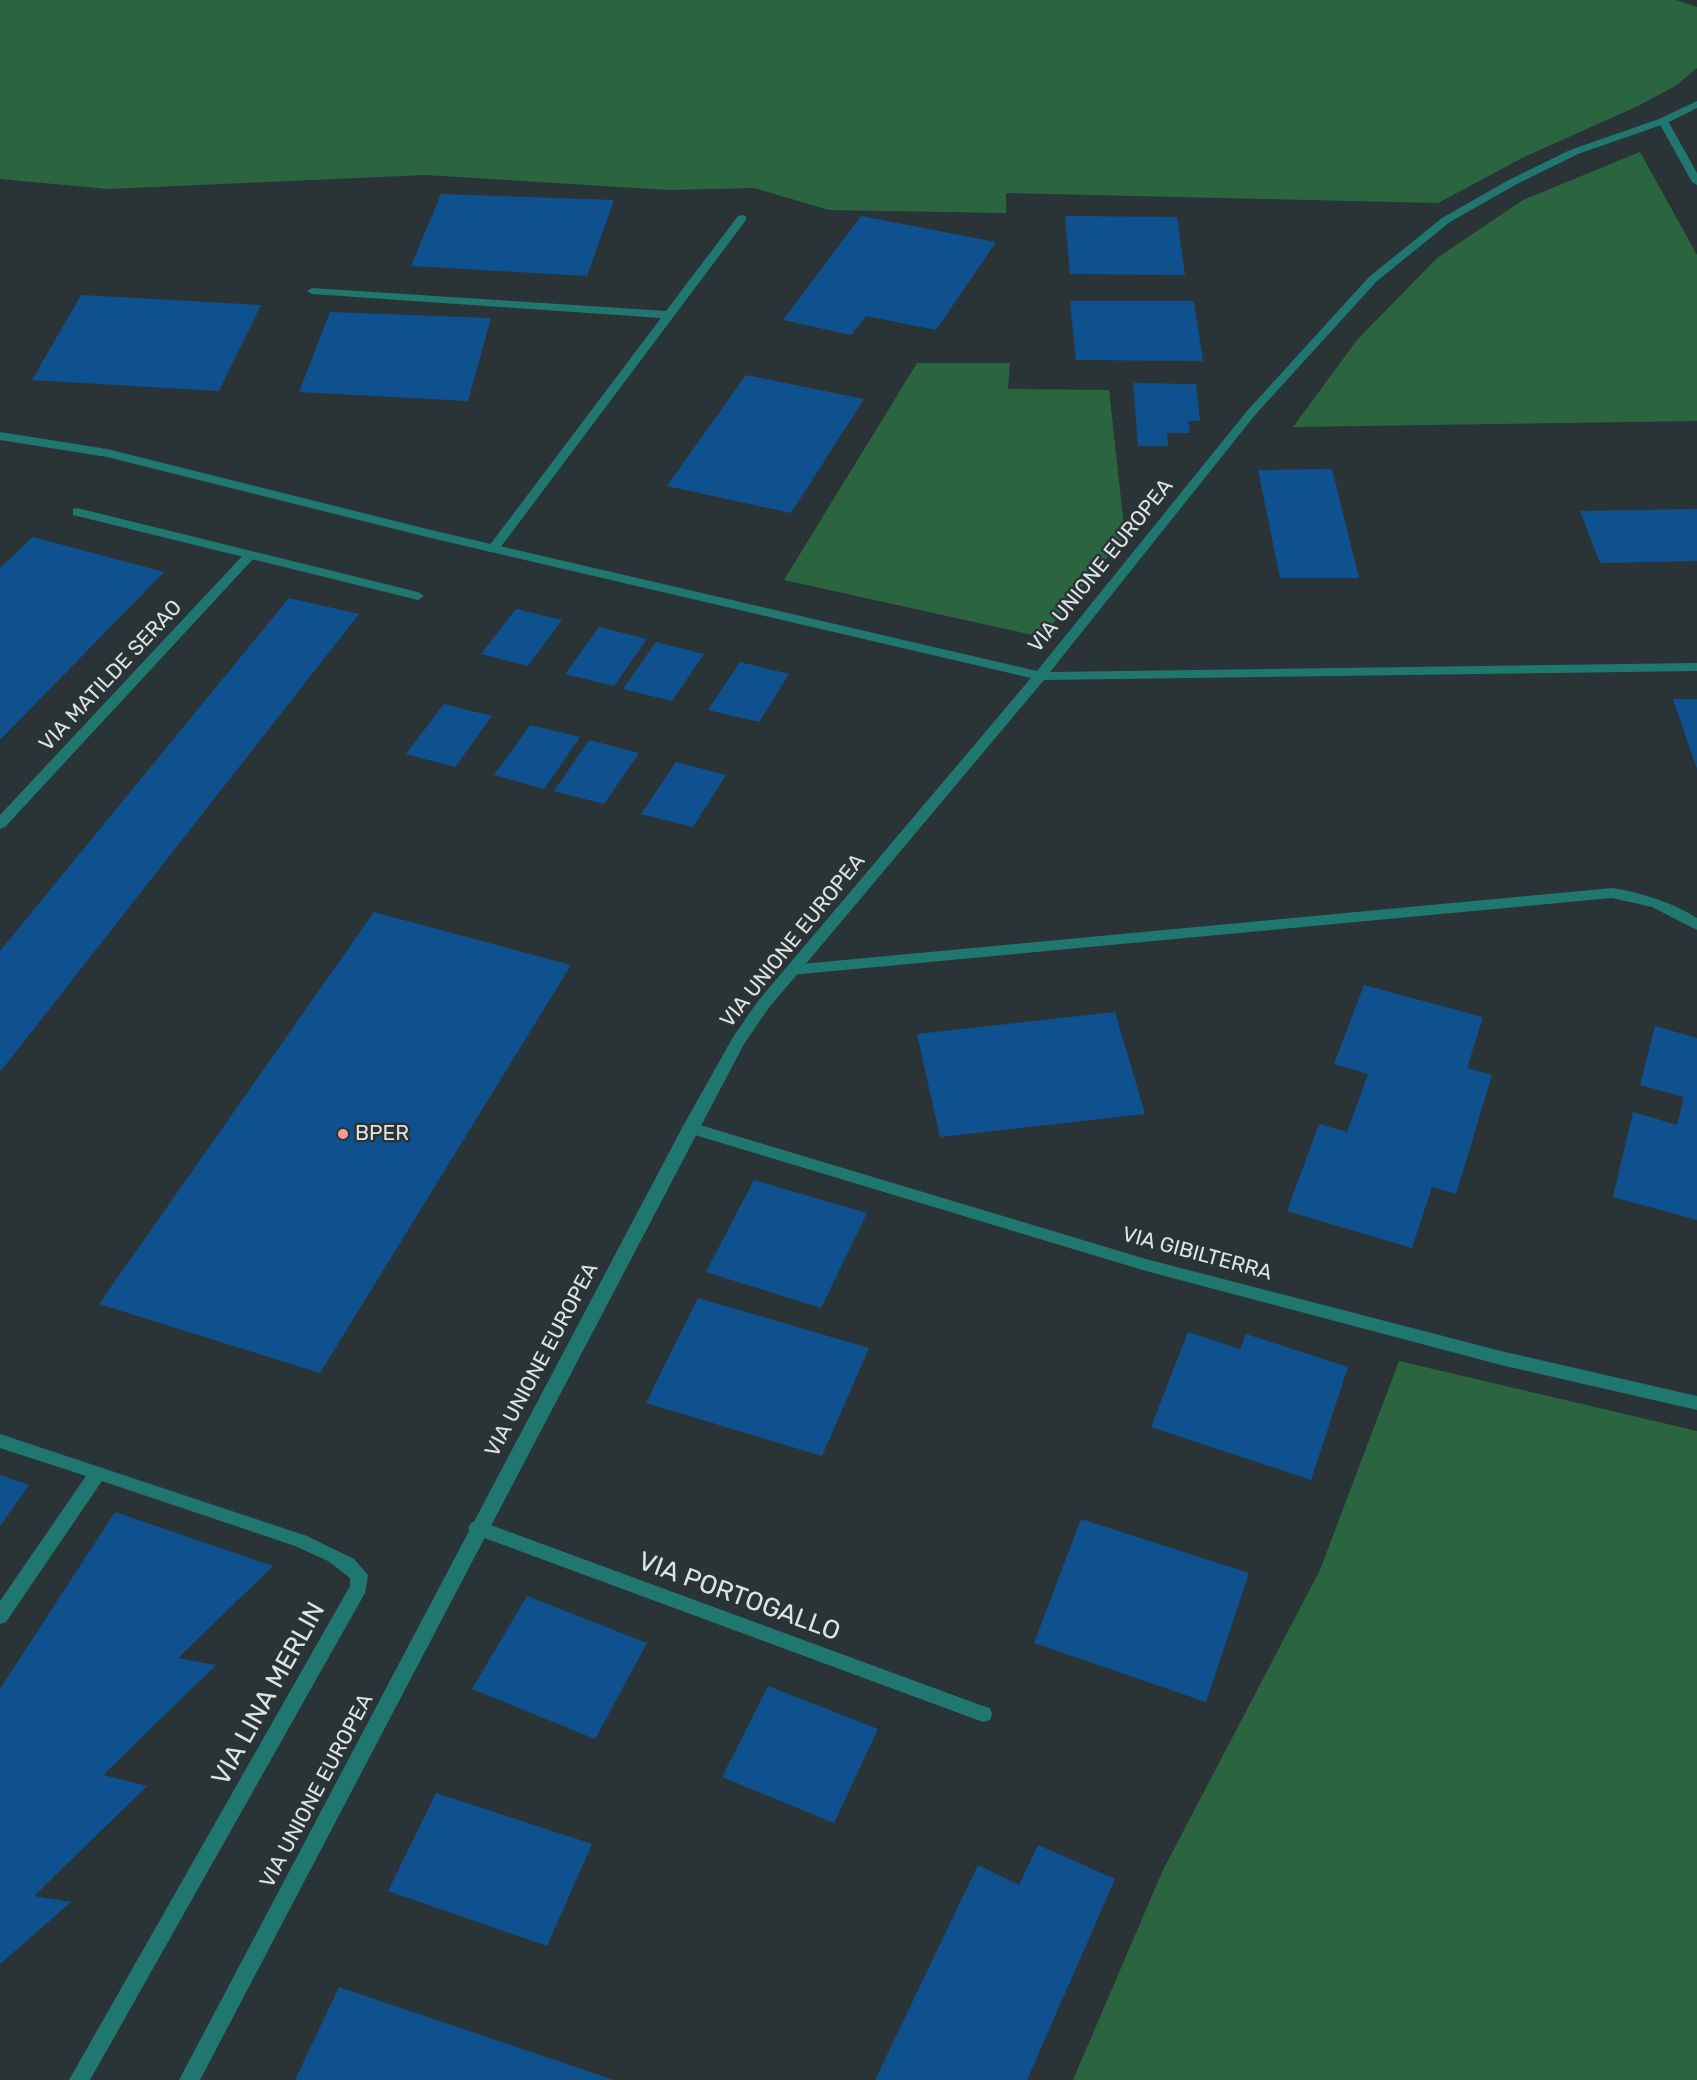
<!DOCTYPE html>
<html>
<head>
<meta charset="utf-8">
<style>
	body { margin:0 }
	canvas { display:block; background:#2a3335 }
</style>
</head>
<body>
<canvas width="1697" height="2080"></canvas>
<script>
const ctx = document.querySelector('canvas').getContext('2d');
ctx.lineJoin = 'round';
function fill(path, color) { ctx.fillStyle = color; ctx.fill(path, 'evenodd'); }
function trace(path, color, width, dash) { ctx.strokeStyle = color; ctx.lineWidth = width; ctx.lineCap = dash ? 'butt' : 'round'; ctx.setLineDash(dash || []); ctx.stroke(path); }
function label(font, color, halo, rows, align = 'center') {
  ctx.font = font + ' Rubik,sans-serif'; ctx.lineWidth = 5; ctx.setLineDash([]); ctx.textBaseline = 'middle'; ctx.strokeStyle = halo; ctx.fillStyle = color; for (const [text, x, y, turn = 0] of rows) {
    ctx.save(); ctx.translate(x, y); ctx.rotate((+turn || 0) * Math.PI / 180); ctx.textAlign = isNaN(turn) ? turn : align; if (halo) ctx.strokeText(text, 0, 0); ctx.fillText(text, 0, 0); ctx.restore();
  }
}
fill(new Path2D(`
	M0 0H1676L1697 7V68L1677 85 1638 106 1524 157 1438 203 1006 193V213L829 210 754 188 669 190 425 175 108 189 0 179Z
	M1640 152 1697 255V421L1293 427 1357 340 1437 258 1523 200Z
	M917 363H1010L1008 389 1109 390 1125 536 1042 637 784 580Z
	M1399 1361 1697 1431V2080H1073L1163 1870 1320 1570Z`), '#2b6540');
fill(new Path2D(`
	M441 194 614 200 587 276 411 266Z
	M861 216 996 242 936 330 866 316 851 335 783 320Z
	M1065 216 1177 217 1185 275 1070 274Z
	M81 295 261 305 219 391 32 380Z
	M1070 301H1194L1203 361 1076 360Z
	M330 312 491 318 468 401 299 392Z
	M746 375 864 399 791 513 667 486Z
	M1133 383 1196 384 1200 421H1188L1190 433H1167L1168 446H1138Z
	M1332 469 1359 578H1280L1258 470Z
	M1697 509V561L1600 563 1580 511Z
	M33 537 164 572 0 740V568Z
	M289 598 359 614 0 1072V951Z
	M516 609 562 620 528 666 481 654Z
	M599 627 647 639 614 686 565 674Z
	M656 642 704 654 672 701 623 689Z
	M740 662 789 674 759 722 708 710Z
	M1673 699H1697V769Z
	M444 704 492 716 455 767 406 754Z
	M530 725 580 737 544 789 494 775Z
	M589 740 639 753 604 804 554 791Z
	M676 762 726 775 693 827 641 814Z
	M374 912 571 965 320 1373 99 1304Z
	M1364 985 1483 1017 1467 1068 1492 1075 1456 1194 1432 1187 1412 1248 1287 1211 1319 1124 1347 1132 1368 1074 1334 1064Z
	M1115 1012 1145 1114 940 1137 917 1034Z
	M1655 1026 1697 1038V1220L1613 1197 1633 1112 1677 1125 1684 1097 1640 1085Z
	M754 1180 867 1213 821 1308 706 1272Z
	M698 1298 869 1348 822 1456 646 1403Z
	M1188 1332 1240 1349 1246 1334 1348 1367 1311 1480 1151 1427Z
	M0 1475 29 1485 0 1526Z
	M115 1512 273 1566 178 1658 216 1665 103 1775 147 1786 34 1896 71 1902 0 1964V1689Z
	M1081 1519 1249 1573 1206 1702 1034 1643Z
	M527 1596 647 1643 595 1739 472 1689Z
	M768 1686 878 1729 834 1823 722 1777Z
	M436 1793 592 1844 547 1946 388 1891Z
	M1038 1845 1115 1879 1027 2080H875L978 1865 1019 1885Z
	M339 1987 614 2080H295Z`), '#0f518f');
fill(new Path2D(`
	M1659 119 1668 121 1697 173V185L1692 182 1658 121Z
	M742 215 746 216V220L497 552H489V546L661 318 312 294 307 291 312 288 666 311 738 216Z
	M0 432 107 449 435 531 437 534 431 538 107 457 0 440Z
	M77 508 418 592 424 596 418 600 73 515V509Z
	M1612 888C1643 893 1671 902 1697 918V930L1652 907 1612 898 791 975 784 970 791 965Z
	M690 1122 1146 1259 1501 1351 1697 1396V1410L1501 1365 1146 1271 685 1132 682 1128 685 1124Z
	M0 1434 307 1536 354 1559 368 1575 365 1593 90 2080H69L350 1586V1578L328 1561 295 1546 102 1481 6 1622 0 1624V1601L86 1476 0 1448Z
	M477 1520 983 1706 990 1708 992 1714 990 1720 983 1722 471 1533 468 1528 471 1523Z`), '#1f776f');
fill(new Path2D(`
	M1697 101V108L1667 123 1578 154 1515 185 1450 222 1377 281 1255 415 1050 672 1697 663V671L1044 680 768 1009 744 1044 200 2080H179L682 1128 733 1037 758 1001 1031 678 431 538 425 534 427 531 431 530 1037 671 1247 411 1369 277 1442 218 1507 181 1570 150 1659 119Z
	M250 551 256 555 254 558 5 827 0 829V815L246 552Z`), '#1f776f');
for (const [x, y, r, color] of [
	[343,1134,6,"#f59c95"]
]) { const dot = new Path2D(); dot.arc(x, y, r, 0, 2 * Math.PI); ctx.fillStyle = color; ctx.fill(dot); trace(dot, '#2a3335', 2); }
label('21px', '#dde2e4', '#2a3335', [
	["VIA UNIONE EUROPEA",1101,566,-51],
	["VIA MATILDE SERAO",111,676,-47],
	["VIA UNIONE EUROPEA",793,941,-51],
	["VIA GIBILTERRA",1197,1254,15],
	["VIA UNIONE EUROPEA",542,1360,-62],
	["VIA UNIONE EUROPEA",317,1791,-62]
]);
label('21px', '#dde2e4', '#2a3335', [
	["BPER",355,1134]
], 'left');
label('26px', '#dde2e4', '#2a3335', [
	["VIA PORTOGALLO",739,1597,20],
	["VIA LINA MERLIN",269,1694,-61]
]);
</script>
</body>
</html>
